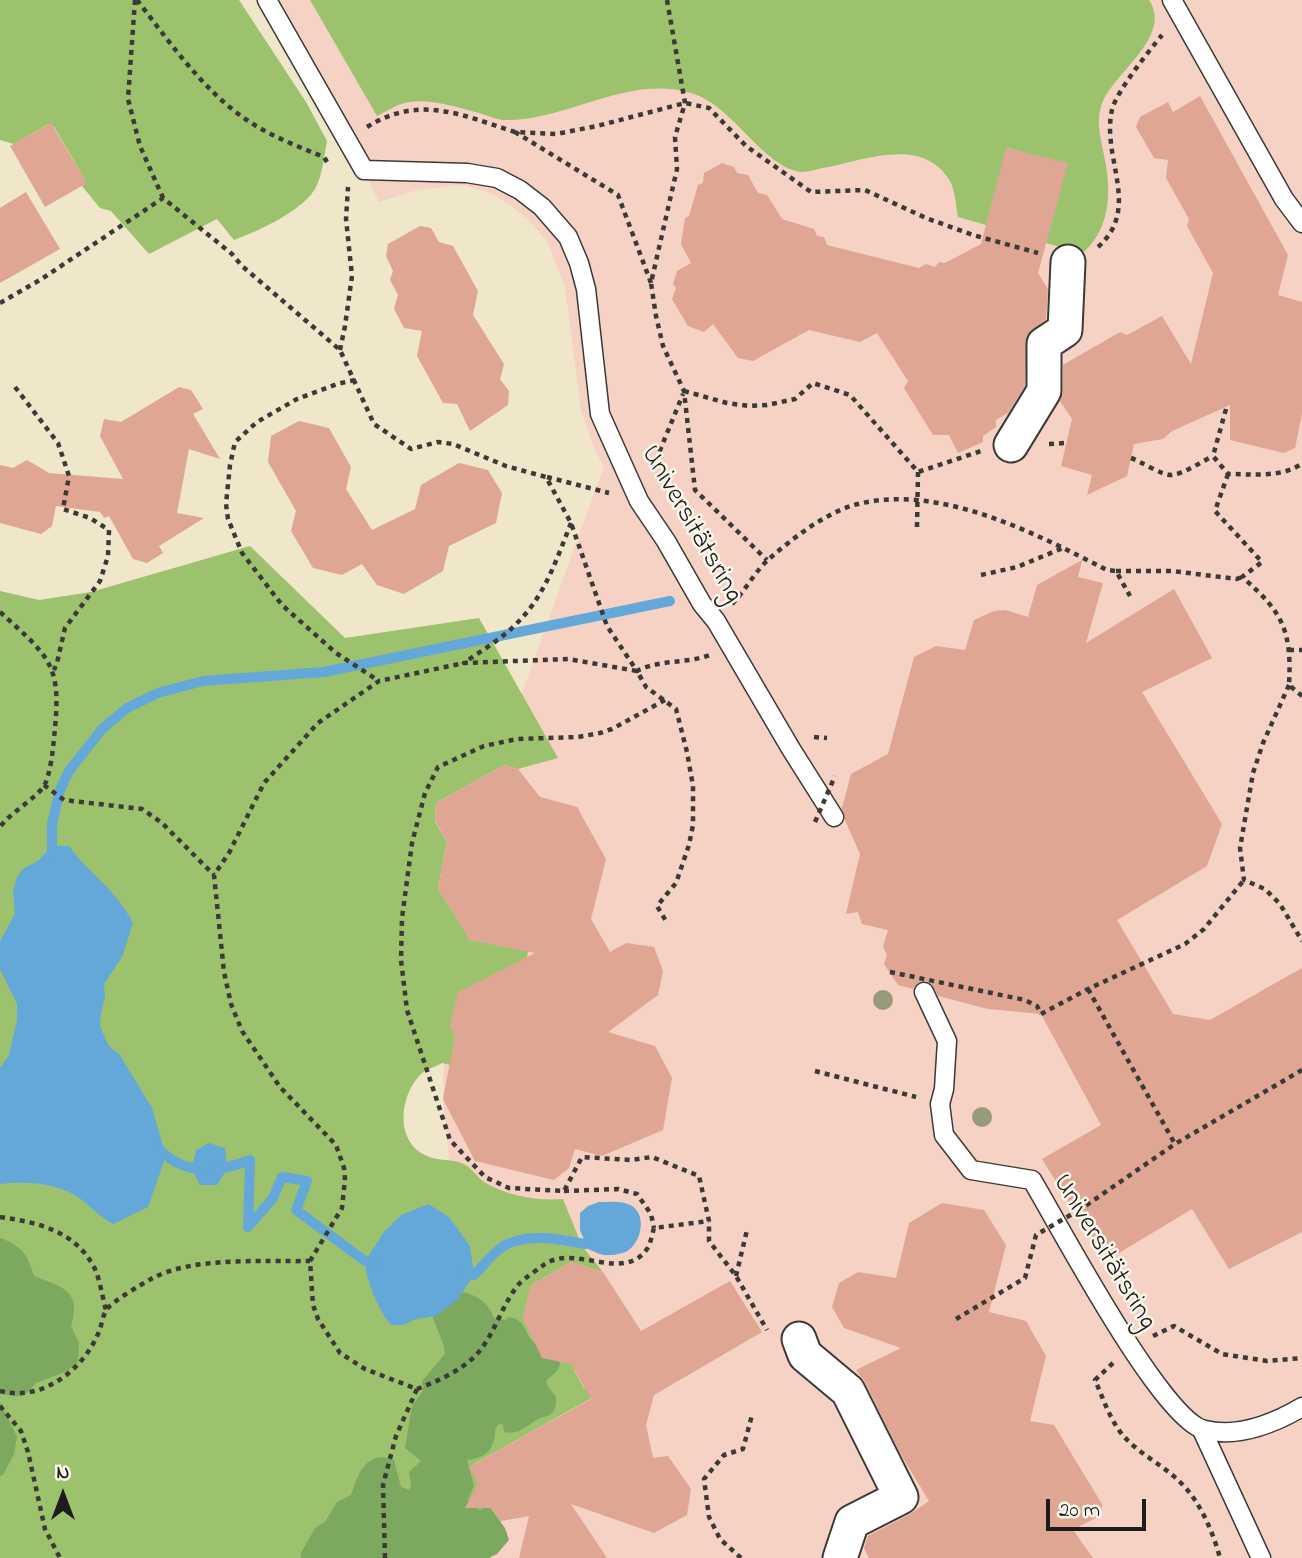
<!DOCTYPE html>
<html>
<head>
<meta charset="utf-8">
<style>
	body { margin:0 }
	#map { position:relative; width:1302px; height:1558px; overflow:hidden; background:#f0e6ca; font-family:"Indie Flower",sans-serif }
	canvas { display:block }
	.north { position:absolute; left:28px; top:1460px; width:70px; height:70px; -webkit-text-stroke:5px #fbf7ec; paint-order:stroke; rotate:0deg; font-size:19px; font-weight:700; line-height:28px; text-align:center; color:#1c1c1c }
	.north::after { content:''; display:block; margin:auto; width:24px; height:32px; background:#1c1c1c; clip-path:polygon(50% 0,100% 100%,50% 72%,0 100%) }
	.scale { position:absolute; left:1046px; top:1499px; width:100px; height:32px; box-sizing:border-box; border:4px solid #1c1c1c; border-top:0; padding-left:9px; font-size:21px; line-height:24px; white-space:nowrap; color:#1c1c1c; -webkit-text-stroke:5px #fbf7ec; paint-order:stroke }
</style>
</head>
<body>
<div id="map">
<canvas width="1302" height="1558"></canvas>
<div class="north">N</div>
<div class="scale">20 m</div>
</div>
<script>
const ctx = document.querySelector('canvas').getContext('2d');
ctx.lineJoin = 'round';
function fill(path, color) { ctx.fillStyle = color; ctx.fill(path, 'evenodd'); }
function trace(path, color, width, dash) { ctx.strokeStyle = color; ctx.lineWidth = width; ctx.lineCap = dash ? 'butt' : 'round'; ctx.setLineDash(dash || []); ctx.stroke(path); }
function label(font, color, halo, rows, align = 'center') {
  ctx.font = font + ' "Indie Flower",sans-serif'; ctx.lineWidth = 5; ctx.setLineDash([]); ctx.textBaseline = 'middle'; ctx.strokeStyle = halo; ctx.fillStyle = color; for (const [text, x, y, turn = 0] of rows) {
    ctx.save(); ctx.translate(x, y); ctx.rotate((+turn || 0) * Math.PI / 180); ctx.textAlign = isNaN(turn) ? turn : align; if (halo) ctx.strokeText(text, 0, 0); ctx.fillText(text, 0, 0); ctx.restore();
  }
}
fill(new Path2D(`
	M272 0H1302V1558H488L443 1099 448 898 604 466 595 451 581 410 565 287 548 243 530 222 513 207 488 192 461 185 418 190 379 202 348 139Z`), '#f6d2c4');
fill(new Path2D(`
	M0 0H239L306 102 327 141C324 155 323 172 317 185 306 210 258 231 234 240L217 219 149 254 111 211 100 208 82 186 84 178 54 127 47 125 14 144 0 140Z
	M310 0H1149C1174 38 1110 74 1101 107 1096 122 1101 140 1104 155 1111 188 1112 225 1085 251H1074L1046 243 1067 164 1007 148 986 225 958 217C956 206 955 190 950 181 922 135 864 161 823 168 817 169 809 172 802 172 764 169 732 104 691 93 628 74 567 121 505 120 496 120 487 115 479 113 457 107 423 96 401 104 393 107 385 112 377 116Z
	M250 546 345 638 479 618 558 758 518 769 504 765 436 803 435 821 447 842 438 888 470 940 528 951 525 972 455 1036 450 1065 442 1063C435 1067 424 1070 419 1076 399 1098 395 1143 427 1156 438 1161 453 1159 464 1164 472 1168 477 1177 484 1182 507 1196 537 1201 563 1199L582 1246 603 1272 571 1262 531 1285 523 1319 580 1365 574 1370 584 1388 593 1389 590 1399 474 1464 479 1485 472 1505 481 1508 488 1503 501 1521 487 1550 491 1558H0V591L39 600 91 592Z`), '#9cc26d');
fill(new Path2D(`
	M0 1238C21 1245 28 1255 34 1276 62 1287 82 1290 71 1326L79 1343 78 1362 67 1371 36 1383 27 1393 18 1396 0 1394Z
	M456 1291C474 1293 488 1301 494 1318L506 1320 508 1317C527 1319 523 1334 535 1343 545 1350 555 1351 560 1364L557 1371 546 1381 548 1387 556 1397C556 1403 556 1410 551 1414 549 1416 543 1417 540 1418 528 1424 519 1436 504 1432L503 1425 499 1424C493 1430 496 1433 494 1440 490 1455 479 1459 467 1460L474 1486 468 1499 473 1507 480 1510 488 1506 490 1508 505 1528 509 1540 497 1554 488 1558H301V1553L315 1528 325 1522 337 1502 351 1495C358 1474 367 1449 394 1460L401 1487 409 1490 411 1486 409 1472 421 1461 405 1448 412 1406 423 1391 422 1381 445 1354C444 1338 434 1328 432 1312Z
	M0 1402 17 1437 14 1454 3 1475 0 1476Z`), '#7da860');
fill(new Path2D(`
	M52 846H69C90 875 115 888 133 923L122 957 104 984 105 996 100 1019 101 1029 109 1046 120 1055 152 1108 166 1156 148 1207 113 1224C100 1217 93 1209 82 1200 61 1183 26 1181 0 1184V1068L9 1055 17 1020V1004L0 969V941L15 914 13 891 17 877 24 868 38 861Z
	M209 1143 225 1148 227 1169 217 1185H200L192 1169 196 1150Z
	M599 1202C610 1202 622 1200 632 1206 646 1215 642 1239 630 1249 626 1253 615 1255 609 1255 602 1256 595 1252 588 1249L580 1230V1213L588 1206Z
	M428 1204 449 1217 470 1246 474 1275 457 1300 436 1316 416 1319 403 1325H391C379 1312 365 1278 365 1261L384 1232 401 1215Z`), '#64a8d9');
trace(new Path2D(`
	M52 858V824L60 790 69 771 102 729 127 708 158 693 203 681 324 672 670 601
	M158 1148C184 1176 217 1173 250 1160L248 1227 273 1198 282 1177 307 1181 296 1210 365 1261 375 1262
	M463 1273 474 1275C483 1266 492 1254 502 1247 526 1232 560 1239 585 1244`), '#64a8d9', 10);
fill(new Path2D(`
	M1200 96 1288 255 1278 295 1302 302V414L1295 448 1284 453 1230 440V405L1172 431 1163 439 1134 444 1127 476 1087 495 1092 475 1061 466 1072 419 1060 401 1063 391V365L1120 332 1127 335 1162 316 1191 364 1213 273 1187 226 1189 219 1166 178 1168 160 1154 158 1136 127 1140 117 1168 102 1173 112Z
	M51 123 87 183 45 207 10 146Z
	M1006 148 1068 163 1038 273 1048 289 1046 319 1027 336 1025 386 1008 413 996 420V427L983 436V442L958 453 949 435H933L904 388 908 381 877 333 860 342 809 330 753 361 738 358 713 324 704 332 688 326 672 299 676 288 673 284 677 271 691 263 681 244 685 218 689 216 698 185 703 183 704 173 722 163 734 167 737 173 748 175 758 193 767 195 782 219 814 229 817 236 824 237 827 245 919 268 926 264 935 267 939 262 945 263 981 244Z
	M26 192 60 249 0 283V208Z
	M420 226 431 228 439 242 453 246 478 291 473 315 504 364 500 379 509 391 508 405 470 431 457 404 443 403 417 356 422 331 404 328 394 309 398 295 390 280 393 271 386 256 388 244Z
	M179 387 191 390 203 409 193 414 220 459 189 449 177 513 204 518 159 546 163 553 147 563 133 559 109 516 104 518 100 512 56 506 52 526 41 534 0 523V465L13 468 27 460 49 473 123 479 100 436 104 419 121 422Z
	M299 421 329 428 351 467 346 489 372 530 415 509 421 485 459 463 488 470 502 493 496 523 449 546 443 571 404 594 377 585 362 564 342 575 313 568 291 531 296 511 268 462 271 436Z
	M1082 560 1078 577 1103 583 1086 643 1174 589 1212 658 1142 692 1222 824 1207 866 1117 920 1173 1014 1210 1020 1302 968V1232L1229 1269 1192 1209 1114 1256 1100 1252 1042 1159 1101 1125 1041 1014 988 1009 938 996 931 983 926 981 919 982 913 989 898 985 884 964 887 955 883 947 888 930 862 924 858 912 846 914 860 854 845 820 842 808 851 774 888 754 914 657 936 646 965 650 974 620 994 611 1005 610 1028 617 1037 585Z
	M504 765 518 769 540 797 577 807 606 859 591 919 610 952 626 943 654 947 663 971 658 995 608 1032 655 1046 672 1078 663 1130 602 1156 575 1149 569 1168 554 1180 475 1161 443 1099 455 1036 450 1026 458 992 535 953 470 940 438 888 447 842 435 820 436 803Z
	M942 1203 984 1210 1006 1245 989 1312 1026 1321 1046 1356 1030 1421 1054 1425 1102 1504 1101 1515 1073 1530 1093 1558H869L864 1548 868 1536 910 1514 929 1501 900 1453 865 1382 856 1370 901 1348 844 1328 832 1307 839 1283 858 1272 896 1278 909 1223Z
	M571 1262 603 1272 641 1331 730 1281 762 1332 654 1395 646 1425 653 1458 668 1456 691 1489 687 1515 654 1533 571 1504 607 1558H519L529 1516 501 1521 491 1508H465L478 1483 469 1467 591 1399 571 1364 542 1358 523 1319 531 1285Z`), '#dea693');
const lane = new Path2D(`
	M267 0 364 170 467 173 497 178 520 190 542 207 568 237 579 263 586 289 600 414 639 501 666 541 702 604 716 621 791 749 834 817
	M1172 0 1284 199 1302 223
	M924 992 947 1041 944 1089 940 1104 944 1135 971 1170 1032 1180C1059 1225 1162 1421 1205 1430 1239 1438 1273 1424 1302 1407
	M1202 1430 1261 1558`);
const street = new Path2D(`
	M1011 445 1044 391V344L1065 330 1068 262
	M799 1339 805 1355 848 1391 901 1497 852 1522 840 1558`);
trace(lane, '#3c3a36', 21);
trace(street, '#3c3a36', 37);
trace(new Path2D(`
	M135 0 128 99 140 146 163 198
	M137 0C168 40 197 82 237 113 263 133 294 145 324 157L327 162
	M667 0 685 103 675 137 677 169 651 283 656 316 663 346 684 391 695 490 767 560
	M367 127C420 94 461 115 515 132
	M1098 247C1142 208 1101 158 1112 110 1116 92 1149 51 1162 35
	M651 283 618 195 515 132 556 134 597 126 685 103 709 108 746 146 811 192 865 190 926 218 973 235 1038 253
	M0 303 40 280 163 198 232 254 241 265 340 350 374 424 411 449 438 442 453 444 506 466 546 477 571 523 607 626 637 671C660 659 686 664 710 655
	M340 350 345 326 352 276 346 219 348 187
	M355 380 337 384 297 399 257 422 235 442 230 465 226 504 228 519 242 553 282 605 336 653 379 681
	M15 387 58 443 69 476 63 509 90 518 109 530 108 556 100 581 65 628 57 663 54 670
	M684 391 727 403 749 406 767 405 795 399 813 383 850 395 918 472 981 451
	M1226 409 1213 456 1228 474C1249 474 1285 478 1302 463
	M1049 444 1066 443
	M1131 458C1140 461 1163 476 1172 475 1185 473 1201 462 1213 456
	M652 470 683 394
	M1228 474 1215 511 1262 562 1242 577C1283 612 1292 631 1289 685L1302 696
	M547 477 609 493
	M571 523C557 558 545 596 517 623 502 639 482 650 464 663L568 659 637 671 646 687 676 709 687 752 693 786V825L689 845 676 883 657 906 666 921
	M1116 571H1172L1237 579 1242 577
	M981 575 1017 567 1063 548
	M732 604C746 590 755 571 769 559 793 538 824 514 854 505 938 482 1034 533 1107 570L1116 571 1130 596
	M0 612C52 659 62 665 54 738 53 750 50 776 44 786 33 801 12 811 0 827
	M1289 650H1302
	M1289 685 1263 743 1253 773 1240 848 1244 880 1265 889 1280 904 1302 941
	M665 700 612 729 600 733 578 737 517 739 484 746 438 767 425 793 412 843 402 918 401 960 407 1010 450 1140 485 1177 509 1188 564 1191 582 1157 631 1160 652 1157 699 1176 709 1221V1241L736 1276 767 1330
	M814 737 827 738
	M44 785 64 800 142 809 162 823 214 875
	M1088 989 1175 1144 1302 1070
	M1041 1014 1088 989 1185 944 1204 929 1244 880
	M815 1071 916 1097
	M564 1191 618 1189 637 1194 651 1214 654 1228
	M1078 1211 1175 1144
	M0 1217C37 1222 75 1231 94 1267 100 1279 102 1296 106 1310
	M736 1276 747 1230
	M1153 1336 1174 1326 1222 1354 1267 1361 1302 1358
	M1113 1363 1095 1380C1103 1398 1109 1417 1121 1433 1137 1453 1162 1464 1180 1482 1200 1501 1213 1532 1220 1558
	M417 1389C438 1381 461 1371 477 1354 495 1334 502 1304 519 1284 526 1277 537 1270 545 1264 576 1244 623 1283 647 1249 651 1243 652 1234 654 1228L709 1221
	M0 1391C41 1402 82 1371 98 1334 102 1326 102 1316 107 1309 113 1301 142 1284 151 1279 193 1256 263 1262 310 1261
	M0 1406 21 1431 28 1452 45 1529 60 1558
	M385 1558 383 1485 396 1436 417 1389 365 1369 340 1353 318 1319 313 1305 310 1261 342 1208 345 1179 344 1168 336 1145 280 1087 242 1031 231 1004 224 972 214 875 229 853 264 783 318 723 379 681 464 663
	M741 1558 720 1539 709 1517 704 1479 724 1455 743 1449 752 1415`), '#3c3a36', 4.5, [5, 5]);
trace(lane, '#fff', 18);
trace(street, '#fff', 33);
trace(new Path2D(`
	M917 527 918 472
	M815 822 835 776
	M890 972 1025 1000 1037 1006 1041 1014
	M956 1319 1025 1278 1036 1235 1074 1213`), '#3c3a36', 4.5, [5, 5]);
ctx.fillStyle = '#979b7c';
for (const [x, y] of [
	[883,1000],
	[982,1117]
]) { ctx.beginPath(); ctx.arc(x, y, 10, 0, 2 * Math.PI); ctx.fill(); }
label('28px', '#1c1c1c', '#fbf7ec', [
	["Universitätsring",690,525,60],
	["Universitätsring",1103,1253,59]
]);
</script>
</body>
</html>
